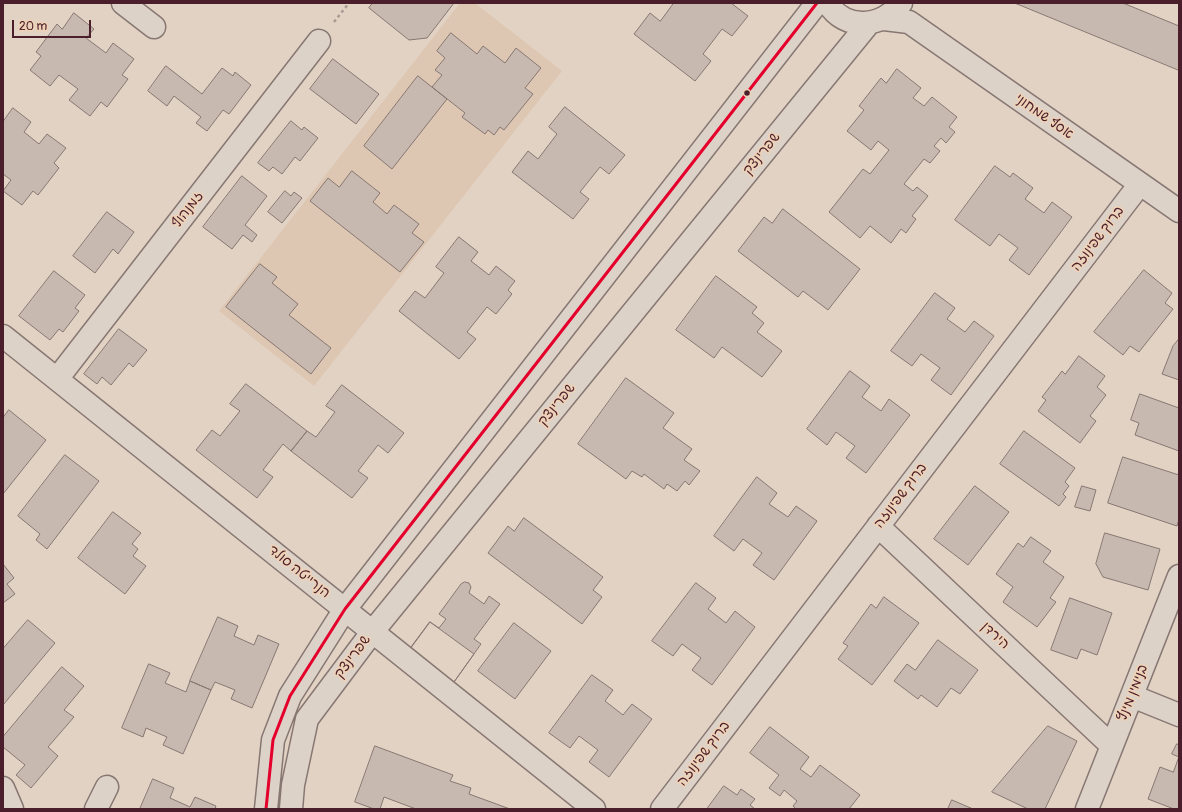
<!DOCTYPE html>
<html>
<head>
<meta charset="utf-8">
<style>
	body { margin:0 }
	#map { position:relative; width:1182px; height:812px; overflow:hidden; background:#e2d2c3; font-family:Pangolin,sans-serif }
	canvas { display:block }
	.frame { position:absolute; inset:0; border:4px solid #4a1f2b; pointer-events:none }
	.scale { position:absolute; left:12px; top:20px; width:79px; height:18px; box-sizing:border-box; border:2px solid #4a1f2b; border-top:0; padding-left:5px; font-size:12px; line-height:14px; white-space:nowrap; color:#4a1f2b; -webkit-text-stroke:3px #efd2b6; paint-order:stroke }
</style>
</head>
<body>
<div id="map">
<canvas width="1182" height="812"></canvas>
<div class="frame"></div>
<div class="scale">20 m</div>
</div>
<script>
const ctx = document.querySelector('canvas').getContext('2d');
ctx.lineJoin = 'round';
function fill(path, color) { ctx.fillStyle = color; ctx.fill(path, 'evenodd'); }
function trace(path, color, width, dash) { ctx.strokeStyle = color; ctx.lineWidth = width; ctx.lineCap = dash ? 'butt' : 'round'; ctx.setLineDash(dash || []); ctx.stroke(path); }
function label(font, color, halo, rows, align = 'center') {
  ctx.font = font + ' Pangolin,"Playpen Sans Hebrew",sans-serif'; ctx.lineWidth = 3; ctx.setLineDash([]); ctx.textBaseline = 'middle'; ctx.strokeStyle = halo; ctx.fillStyle = color; for (const [text, x, y, turn = 0] of rows) {
    ctx.save(); ctx.translate(x, y); ctx.rotate((+turn || 0) * Math.PI / 180); ctx.textAlign = isNaN(turn) ? turn : align; if (halo) ctx.strokeText(text, 0, 0); ctx.fillText(text, 0, 0); ctx.restore();
  }
}
fill(new Path2D(`
	M460 3H475L562 71 314 386 219 311Z`), '#dec7b2');
const building = new Path2D(`
	M373 3H454L427 38 409 40 369 8Z
	M674 3H731L748 16 732 36 722 29 703 54 711 61 695 81 634 34 650 13 660 21Z
	M1015 3H1123L1179 26V70Z
	M74 13 94 29 86 38 106 53 113 43 134 59 122 75 128 79 107 107 101 102 90 116 69 100 78 89 59 75 50 86 30 70 41 56 36 52 57 24 62 29Z
	M451 33 477 54 483 46 505 63 516 48 541 68 525 88 533 94 504 130 500 127 494 135 488 130 485 134 462 117 465 113 432 87 442 75 435 70 445 58 437 51Z
	M333 59 379 94 356 124 310 89Z
	M166 66 202 94 222 68 233 76 235 72 251 85 229 114 223 110 207 131 196 123 201 117 174 96 167 106 148 91Z
	M897 69 921 88 913 98 924 106 932 97 957 117 949 127 955 132 946 143 941 138 934 146 940 151 930 163 924 159 904 184 913 191 917 187 928 196 912 216 916 219 906 233 901 229 891 243 870 226 860 238 829 212 863 169 870 174 889 150 878 141 871 150 847 131 864 110 859 106 881 78 886 83Z
	M418 76 447 99 392 169 364 146Z
	M565 107 625 155 609 174 600 167 580 192 589 199 573 219 512 172 528 151 538 159 557 134 549 127Z
	M13 108 31 122 24 132 39 144 47 134 66 148 54 163 59 168 38 195 33 191 22 205 3 191 11 180 3 174V122Z
	M291 121 302 130 304 127 318 138 300 161 295 157 282 174 273 167 269 171 258 163Z
	M995 166 1010 177 1013 173 1033 188 1025 199 1044 213 1052 202 1072 217 1029 275 1009 260 1018 248 999 234 990 246 955 220Z
	M352 171 380 193 373 202 387 214 394 205 419 224 412 233 424 242 400 272 310 201 328 178 339 187Z
	M242 176 267 196 245 225 257 235 252 242 243 235 232 249 203 227Z
	M285 191 291 196 294 192 302 198 282 223 268 212Z
	M783 209 860 269 828 310 803 291 798 297 738 251 764 217 772 223Z
	M107 212 134 232 118 254 113 249 95 273 73 256Z
	M459 237 478 252 471 261 489 275 496 266 515 281 508 290 512 294 496 314 487 307 467 332 476 339 459 359 399 311 415 291 425 298 444 273 436 267Z
	M260 264 277 277 272 283 298 304 289 315 331 348 311 374 226 307Z
	M1144 270 1172 293 1165 303 1173 309 1139 352 1130 346 1123 355 1094 332Z
	M54 271 85 295 75 308 79 311 63 332 59 329 50 340 19 316Z
	M716 276 757 307 752 313 764 323 757 332 782 351 762 377 722 347 714 358 676 330Z
	M935 293 955 308 947 319 965 332 974 321 994 336 951 395 931 380 940 368 921 354 912 366 891 351Z
	M119 329 147 350 133 367 129 363 111 385 102 377 97 384 84 374Z
	M1179 339V380L1162 374 1173 346Z
	M1079 356 1105 376 1097 387 1106 395 1090 416 1096 421 1080 443 1038 411 1046 400 1042 397 1062 371 1065 374Z
	M850 371 870 386 862 397 881 411 889 399 910 415 866 473 846 458 855 446 836 432 827 445 807 429Z
	M626 378 674 413 663 428 692 449 684 460 700 471 689 485 685 481 677 491 667 484 664 489 644 474 642 477 632 471 626 479 578 444Z
	M246 384 307 431 291 451 283 444 263 470 273 477 257 498 196 450 212 430 220 436 240 411 230 404Z
	M342 385 404 433 388 453 378 445 358 471 368 478 352 498 291 451 307 431 316 437 335 412 326 406Z
	M1140 394 1179 408V451L1135 435 1139 423 1131 420Z
	M9 410 46 440 3 494V418Z
	M1024 431 1075 468 1065 482 1069 486 1063 494 1066 497 1059 506 1000 464Z
	M65 455 99 481 47 549 36 540 40 534 18 516Z
	M1123 457 1179 475V519L1177 526 1108 503Z
	M757 477 777 493 769 504 788 517 796 506 817 521 774 580 753 565 762 553 743 539 734 551 714 536Z
	M975 486 1009 512 968 565 934 539Z
	M1082 486 1096 490 1090 511 1075 507Z
	M113 512 141 533 132 544 138 549 133 556 146 566 125 594 78 558Z
	M524 518 603 577 593 590 602 597 582 624 488 553 508 526 514 531Z
	M1105 533 1160 549 1148 590 1103 577 1096 564Z
	M1031 537 1051 551 1043 562 1064 577 1050 598 1056 602 1037 627 1003 602 1013 587 996 574 1018 543 1023 547Z
	M3 564 14 578 7 584 15 594 3 603Z
	M465 582 469 583 471 587 469 593 484 604 489 596 500 604 474 639 481 644 454 682 410 649 430 622 439 628 446 619 439 614 461 584Z
	M696 583 716 598 708 609 726 623 735 611 755 627 712 685 692 670 701 658 682 644 673 656 652 641Z
	M884 597 919 623 872 685 838 659 848 646 843 643 871 604 876 608Z
	M1070 598 1112 613 1097 655 1081 649 1077 659 1051 650Z
	M218 617 238 626 234 636 254 645 258 635 279 644 252 708 231 699 235 690 215 682 211 690 190 681Z
	M28 620 55 643 3 705V649Z
	M430 622 474 654 454 682 410 649Z
	M514 623 551 651 515 699 478 671Z
	M938 640 978 670 960 694 951 688 937 707 921 695 918 699 894 681 907 664 915 670Z
	M149 664 170 673 165 683 186 692 190 681 211 690 183 754 163 745 167 737 146 728 143 737 122 728Z
	M62 667 84 686 64 710 74 717 48 747 58 756 31 788 16 775 25 765 3 747V737Z
	M592 675 613 690 605 701 623 715 632 704 652 719 609 777 589 762 598 750 579 736 570 748 549 733Z
	M1048 726 1077 741 1045 809H1028L992 792Z
	M770 727 809 757 800 769 811 777 820 765 860 795 849 809H796L793 806 797 801 784 790 780 796 769 788 779 775 750 753Z
	M1177 744 1179 745V757L1172 754Z
	M375 746 453 775 450 781 471 788 469 794 510 809H416L384 797 380 809H374L355 802Z
	M1179 757V809H1174L1148 799 1160 767 1173 772Z
	M153 779 174 788 170 798 190 807 195 797 216 806 215 809H140Z
	M724 786 737 795 741 789 755 799 750 805 755 809H707Z
	M952 800 973 809H948Z`);
fill(building, '#c7b9af');
trace(building, '#877773', 1);
const minor = new Path2D(`
	M123 3 154 27
	M828 3C844 31 883 28 901 3
	M884 19 909 22 1179 211
	M3 336 594 809
	M57 379 319 41
	M878 526 1112 746
	M1132 696 1179 715
	M3 788 12 809
	M96 809 107 787
	M266 809 273 740 290 696 345 609 817 3
	M291 809 293 785 307 719 373 631 869 23
	M662 809 1140 184
	M1087 809 1179 576`);
trace(minor, '#877773', 25);
trace(new Path2D(`
	M334 22 349 3`), '#a89b95', 2.5, [3, 3]);
trace(minor, '#ddd2c8', 22);
trace(new Path2D(`
	M266 809 273 740 290 696 345 609 817 3`), '#e4002b', 3);
for (const [x, y, r, color] of [
	[747,93,3.5,"#4a1f2b"]
]) { const dot = new Path2D(); dot.arc(x, y, r, 0, 2 * Math.PI); ctx.fillStyle = color; ctx.fill(dot); trace(dot, '#efd2b6', 1.5); }
label('14px', '#4a1f2b', '#efd2b6', [
	["אסף שמחוני",1044,117,35],
	["שפרינצק",762,154,-51],
	["זמנהוף",188,210,-52],
	["ברוך שפינוזה",1098,239,-53],
	["שפרינצק",557,405,-51],
	["ברוך שפינוזה",901,496,-53],
	["הנרייטה סולד",299,572,39],
	["הירדן",995,636,43],
	["שפרינצק",353,657,-53],
	["בנימין מינץ",1133,693,-68],
	["ברוך שפינוזה",704,754,-53]
]);
</script>
</body>
</html>
